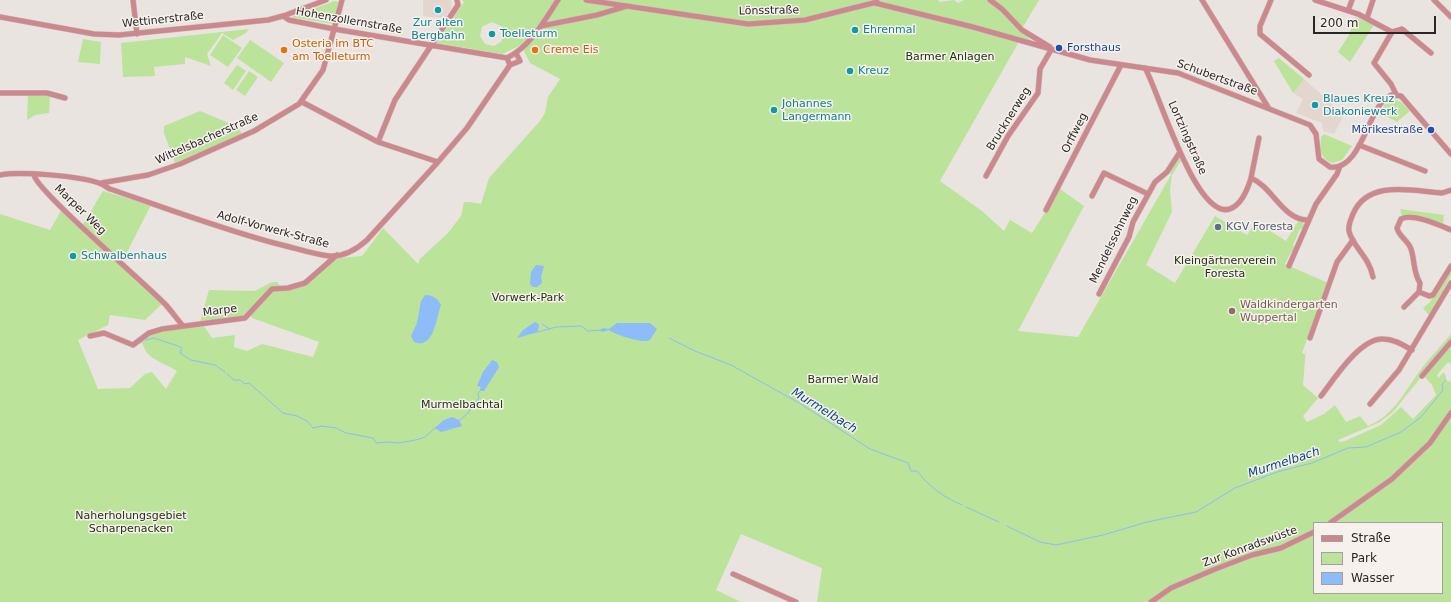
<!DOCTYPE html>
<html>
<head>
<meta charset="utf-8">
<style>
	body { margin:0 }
	#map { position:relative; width:1451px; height:602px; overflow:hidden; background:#eae4e0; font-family:"DejaVu Sans",sans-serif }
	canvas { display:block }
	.legend { position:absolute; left:1313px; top:522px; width:130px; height:72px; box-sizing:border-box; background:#f7f1ed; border:1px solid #a5a09d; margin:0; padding:5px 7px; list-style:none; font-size:12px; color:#292726 }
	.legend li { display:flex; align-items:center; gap:8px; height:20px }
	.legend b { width:20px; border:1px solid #a5a09d }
	.scale { position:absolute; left:1313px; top:16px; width:123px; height:18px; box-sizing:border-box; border:2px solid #292726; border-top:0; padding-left:5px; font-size:12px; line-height:14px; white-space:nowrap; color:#292726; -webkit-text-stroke:3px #f7f1ed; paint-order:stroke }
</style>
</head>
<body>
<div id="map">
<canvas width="1451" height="602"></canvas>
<ul class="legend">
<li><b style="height:5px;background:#cc888d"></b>Straße</li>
<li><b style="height:11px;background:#bbe399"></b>Park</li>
<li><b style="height:11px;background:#8dbcf9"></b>Wasser</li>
</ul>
<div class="scale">200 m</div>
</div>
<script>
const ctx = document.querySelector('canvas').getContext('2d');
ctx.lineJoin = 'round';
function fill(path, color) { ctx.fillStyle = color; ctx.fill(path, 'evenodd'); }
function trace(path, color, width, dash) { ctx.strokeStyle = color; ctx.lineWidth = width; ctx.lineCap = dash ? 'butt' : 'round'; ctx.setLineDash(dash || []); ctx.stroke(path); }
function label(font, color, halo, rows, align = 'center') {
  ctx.font = font + ' "DejaVu Sans",sans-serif'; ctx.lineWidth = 3; ctx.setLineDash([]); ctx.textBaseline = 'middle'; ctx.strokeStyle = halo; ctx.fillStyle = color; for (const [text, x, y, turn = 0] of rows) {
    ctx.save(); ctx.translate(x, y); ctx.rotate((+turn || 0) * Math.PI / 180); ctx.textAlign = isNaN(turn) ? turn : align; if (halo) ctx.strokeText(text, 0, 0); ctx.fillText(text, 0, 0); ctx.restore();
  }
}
fill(new Path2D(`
	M423 0H451L452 7 444 20 443 18 423 16Z
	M1304 79 1344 115 1334 134 1323 131 1322 123 1296 113 1303 99 1293 93Z`), '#e3d6ce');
fill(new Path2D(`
	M462 0H938L940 2 954 0 958 3 964 0H1039L1021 30 1031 40 1021 38 940 181 982 211 1004 231 1010 220 1032 233 1060 189 1084 206 1018 331 1078 337 1171 175 1170 170 1178 156 1181 161 1172 175 1170 189 1172 212 1146 265 1175 283 1215 216 1247 235 1256 222 1286 241 1299 220 1305 225 1304 229H1300L1293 245 1296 247 1294 252H1291L1285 264 1328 283 1302 353 1305 354 1306 348 1303 385 1318 398 1303 416 1307 422 1324 414 1335 405 1346 422 1360 416 1368 426C1395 415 1405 390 1422 368 1431 356 1442 345 1451 334V340L1393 412 1380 422 1338 440 1340 442 1345 441 1381 425 1401 407 1413 419 1436 395 1432 385 1424 376 1451 345V364L1448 362 1437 375 1438 378 1444 372 1446 377V380L1451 382V602H817L822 568 741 534 716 590 741 602H0V214L50 230 62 209 81 227C90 215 95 203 103 191L151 205 122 262 164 302 145 320 110 315 108 325 78 340 98 389 130 388 145 374 152 372 166 389 177 371C168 365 157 362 149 355 144 351 145 345 140 342L150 334 200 322 209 290 255 291 272 282H277L281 287C299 285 319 275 327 259L362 256 383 228 418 264 420 259 448 233 461 216 464 202H470L481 204 489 178 540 121 545 113 548 97 560 79 530 63 521 45 502 54 437 43 464 2ZM492 22 501 26 504 32 501 42 494 46 485 44 480 36 482 27ZM248 312 252 318 319 342 313 357 262 344 247 351 234 347 235 335 212 338 201 322 243 316ZM1314 523H1442V593H1314Z
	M335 1 339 2 333 24 291 17Z
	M1355 17 1374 25 1350 62 1338 52 1349 35Z
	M249 29 246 33 233 40 222 33 207 54 211 66 185 57V64L154 67 155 76 123 77 121 43Z
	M223 35 242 48 228 67 210 55Z
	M83 39 101 42 100 64 78 62Z
	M250 40 284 63 271 82 237 58Z
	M1279 58 1304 79 1293 93 1274 61Z
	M237 65 246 71 233 90 224 83Z
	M249 71 258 77 245 96 236 90Z
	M28 94 50 96 49 113 35 115 27 120Z
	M1395 100 1401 102 1410 111 1397 122 1380 113 1385 104Z
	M200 111 238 127 242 134 175 163 164 133V126Z
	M1324 134 1352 146 1342 160 1332 163C1320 158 1320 149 1321 137Z
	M1400 209 1444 215 1443 223 1405 215 1402 216Z
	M1451 268V276L1429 315 1423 308 1430 302Z`), '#bbe399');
fill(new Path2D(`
	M536 265 544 266 541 277 542 283 537 287H533L530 284 531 272Z
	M425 295C432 295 438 298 441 305 436 318 434 350 414 342L411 336 417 323 421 301Z
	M535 322 539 324 538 332 517 338 523 330Z
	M617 323H650L657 329 650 340C643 344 616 335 609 330L602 332 600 330 603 328 609 329Z
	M492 360 497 362 499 367 484 391H481L480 389 481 387 477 386 483 372Z
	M452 417 459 420 462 426 441 432 435 428 444 420Z`), '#8dbcf9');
trace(new Path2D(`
	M542 324 550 329
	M538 332 556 327 581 326 588 331 601 330
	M669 338 695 351 731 365 801 404 870 449 908 463 911 471H917C930 487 943 497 962 505
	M146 340 154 338 178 346 182 348 180 353 191 360 215 365 225 372
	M227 374 234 380H240L245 384 249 383 283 413 297 416 307 421 313 428 321 426 336 428 346 433 373 438 376 443 387 442 398 443 416 440 425 437 436 427
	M459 421 468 413 479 398 478 393 481 390
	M966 507 999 522
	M1007 526 1040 542 1056 545 1103 535 1147 522 1196 512 1235 488 1277 472 1312 463 1348 448 1366 447 1401 432 1421 417 1443 390 1442 384 1446 380`), '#8dbcf9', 1);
const minor = new Path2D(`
	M133 0 137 34
	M586 0 748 24 805 20 877 2
	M990 0 1002 9 1022 30 1050 47
	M1202 0 1268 107
	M1271 0 1260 26V34L1309 75
	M1315 0 1358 14 1392 32 1402 29 1431 53
	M1434 0 1451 17
	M875 3 973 27 1090 60 1178 73 1310 125 1316 134 1319 159 1330 167C1359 171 1367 117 1383 101L1391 95 1401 96 1451 154
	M1348 11 1352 0
	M283 16 289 20 334 29 507 58
	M0 17 94 34 119 35 268 20 283 16 326 0
	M1367 18 1373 0
	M541 26 597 15 627 6
	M1392 32 1374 63 1391 84 1396 94
	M507 58C531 46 544 21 558 0
	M507 58 510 65 520 61 516 53
	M1145 68C1158 89 1197 226 1232 208 1242 203 1248 188 1251 178 1273 187 1283 221 1309 220
	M0 93H47L65 98
	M302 102 378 142 438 162
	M378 142 395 100 458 5 457 0
	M1359 145 1425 171
	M0 175C20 171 79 176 99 183 103 184 106 187 110 189 166 208 221 229 278 244 295 248 312 254 329 256 344 257 356 250 367 240L438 162 467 128 510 65
	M34 175C36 190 147 285 166 305 172 312 177 319 183 326
	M986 176 1008 136 1038 93 1040 69 1051 50
	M1251 178 1259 138
	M101 183 148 175 180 164 254 131 299 104 323 70 342 0
	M1092 196 1104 173 1148 194
	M1046 210 1121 65
	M1451 230C1439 225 1413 213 1401 219L1397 228C1399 237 1408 240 1411 249 1415 261 1413 272 1420 283L1419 292 1429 296 1433 295 1451 266
	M1289 266 1316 204 1337 174 1340 166
	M1373 277C1369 256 1352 246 1349 231 1348 225 1351 219 1353 214 1368 179 1412 191 1442 193L1451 190
	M1099 294 1129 237 1133 222 1155 182 1167 172 1180 152
	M1404 307 1419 292
	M90 336 104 333 133 345 149 333 162 329 245 318 272 289 288 288 305 283 337 255
	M1310 338 1337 262 1353 240
	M1422 376 1451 342
	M1321 396C1334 379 1360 338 1383 339 1394 339 1403 345 1412 350
	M1370 404 1399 370 1451 283
	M1330 523 1392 479 1430 443 1451 413
	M733 574 796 602
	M1151 602 1171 588 1213 570 1252 555 1281 548 1314 532`);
trace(minor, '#c7c2bf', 6);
trace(minor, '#cc888d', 5);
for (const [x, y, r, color] of [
	[438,10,4,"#0f9aa8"],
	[855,30,4,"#0f9aa8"],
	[492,34,4,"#0f9aa8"],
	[1059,48,4,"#1a4fb4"],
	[284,50,4,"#e8710a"],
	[535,50,4,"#e8710a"],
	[850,71,4,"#0f9aa8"],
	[1315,105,4,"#0f9aa8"],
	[774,110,4,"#0f9aa8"],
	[1431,130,4,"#1a4fb4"],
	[1218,227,4,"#5c6f8a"],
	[73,256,4,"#0f9aa8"],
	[1232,311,4,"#8d6e63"]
]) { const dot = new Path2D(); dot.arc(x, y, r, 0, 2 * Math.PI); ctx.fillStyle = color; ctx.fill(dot); trace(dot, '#f7f1ed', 1.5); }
label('11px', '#292726', '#f7f1ed', [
	["Lönsstraße",769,11,-1],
	["Wettinerstraße",163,20,-6],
	["Hohenzollernstraße",349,21,10],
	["Schubertstraße",1217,78,20],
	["Brucknerweg",1009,119,-58],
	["Orffweg",1075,133,-63],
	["Lortzingstraße",1187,138,66],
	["Wittelsbacherstraße",207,139,-24],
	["Marper Weg",80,210,44],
	["Adolf-Vorwerk-Straße",273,230,15],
	["Mendelssohnweg",1114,240,-64],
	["Marpe",220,311,-7],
	["Zur Konradswüste",1250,547,-20]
]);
label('11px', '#0d838f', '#f7f1ed', [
	["Zur alten",438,23,"center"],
	["Bergbahn",438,36,"center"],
	["Ehrenmal",863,30],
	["Toelleturm",500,34],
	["Kreuz",858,71],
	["Blaues Kreuz",1323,99],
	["Diakoniewerk",1323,112],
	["Johannes",782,104],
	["Langermann",782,117],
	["Schwalbenhaus",81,256]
], 'left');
label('11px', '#c56008', '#f7f1ed', [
	["Osteria im BTC",292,44],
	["am Toelleturm",292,57],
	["Creme Eis",543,50]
], 'left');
label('11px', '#164399', '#f7f1ed', [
	["Forsthaus",1067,48],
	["Mörikestraße",1423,130,"right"]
], 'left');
label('11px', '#21330f', '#f7f1ed', [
	["Barmer Anlagen",950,57],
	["Kleingärtnerverein",1225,261],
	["Foresta",1225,274],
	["Vorwerk-Park",528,298],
	["Barmer Wald",843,380],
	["Murmelbachtal",462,405],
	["Naherholungsgebiet",131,516],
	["Scharpenacken",131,529]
]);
label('11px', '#4e5e75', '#f7f1ed', [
	["KGV Foresta",1226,227]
], 'left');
label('11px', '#785e54', '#f7f1ed', [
	["Waldkindergarten",1240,305],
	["Wuppertal",1240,318]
], 'left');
label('italic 12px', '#054486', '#f7f1ed', [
	["Murmelbach",824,411,32],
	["Murmelbach",1284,463,-18]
]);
</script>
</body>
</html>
